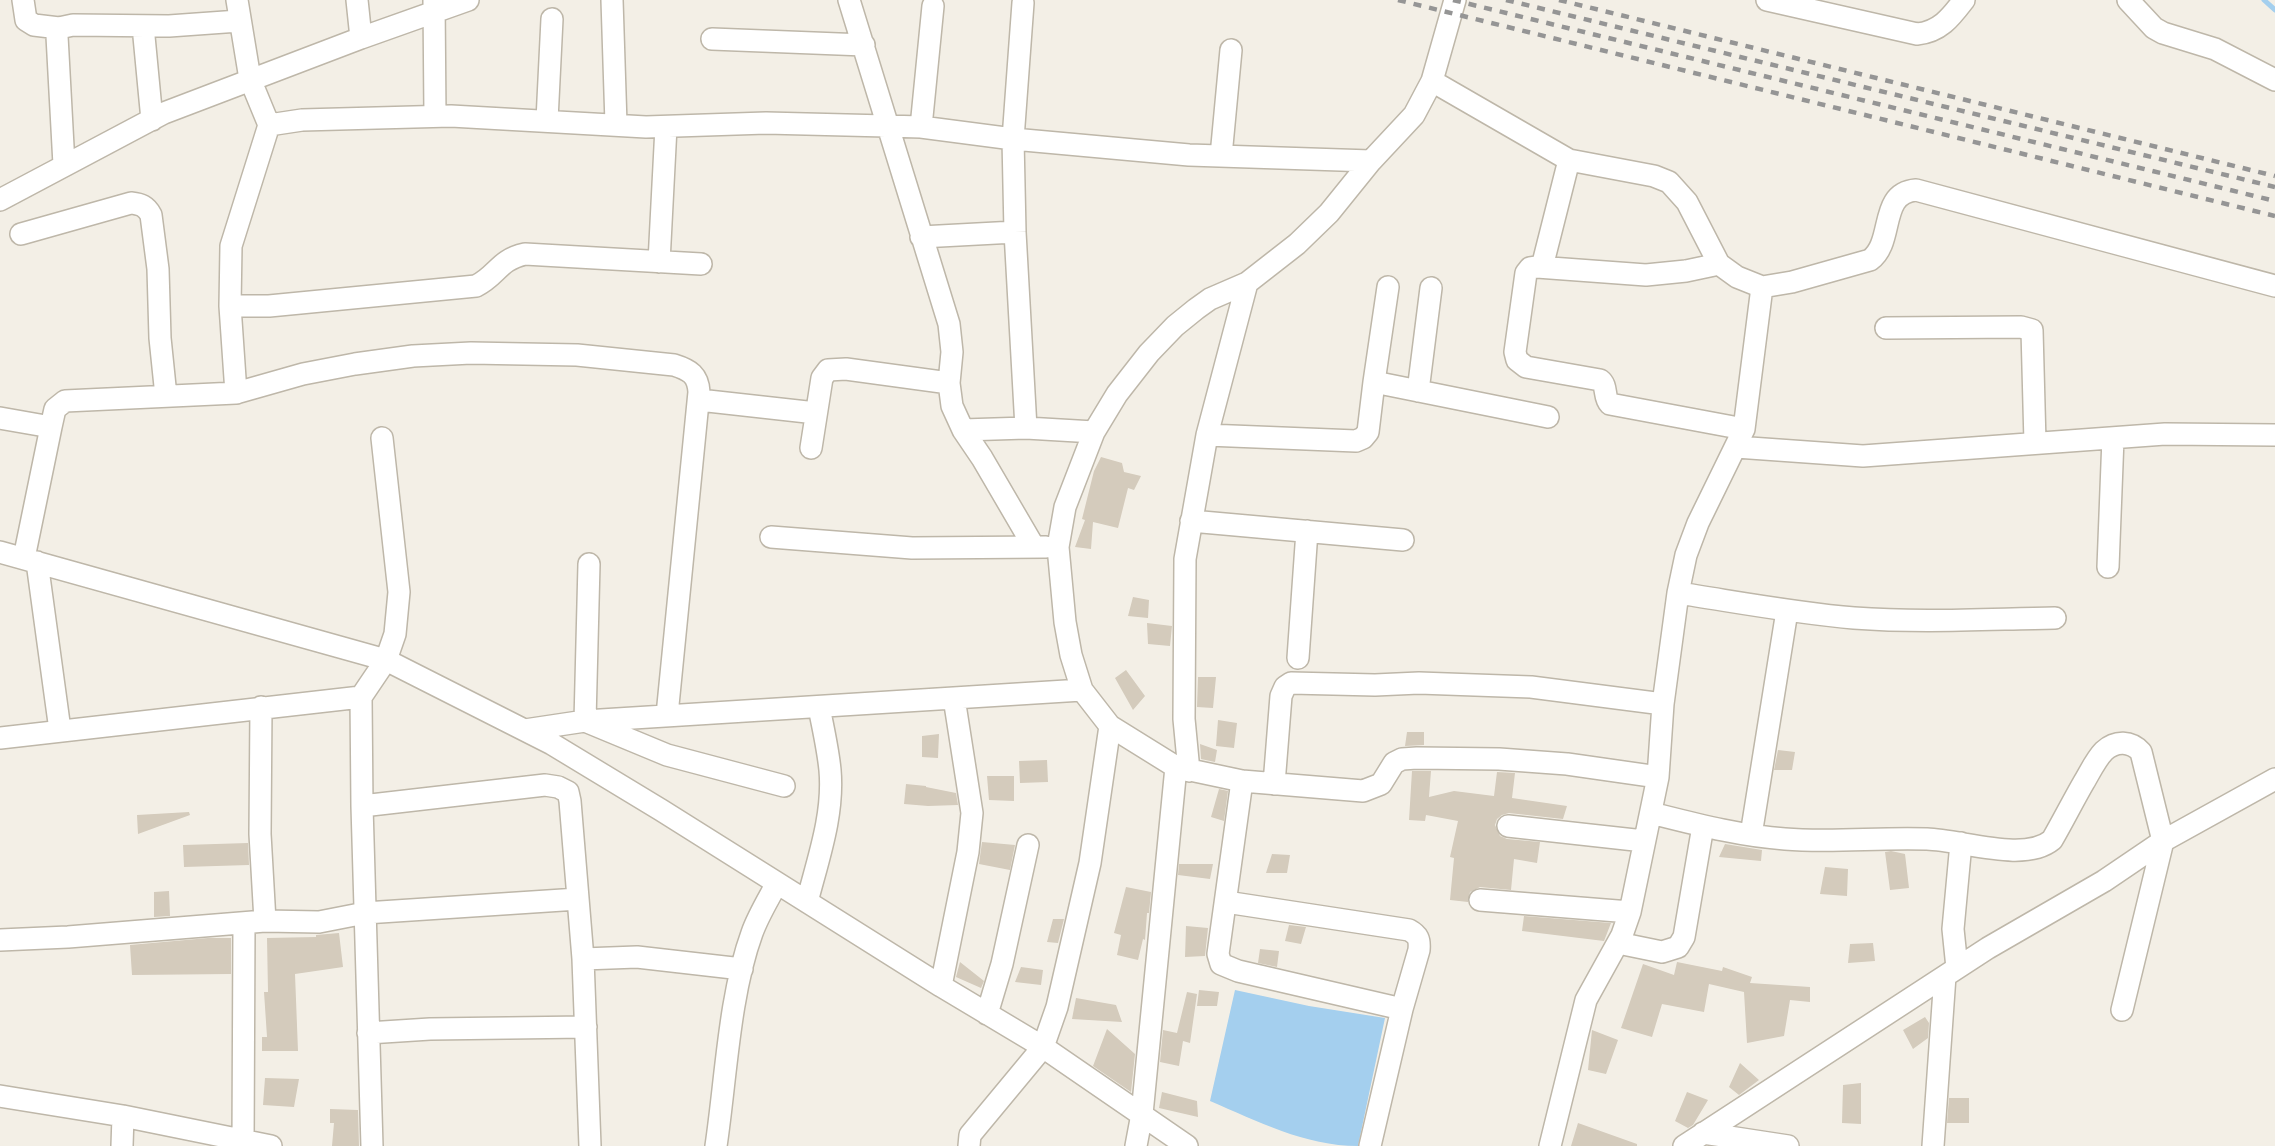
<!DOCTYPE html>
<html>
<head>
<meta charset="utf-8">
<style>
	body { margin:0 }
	canvas { display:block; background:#f3efe6 }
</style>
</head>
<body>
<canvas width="2275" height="1146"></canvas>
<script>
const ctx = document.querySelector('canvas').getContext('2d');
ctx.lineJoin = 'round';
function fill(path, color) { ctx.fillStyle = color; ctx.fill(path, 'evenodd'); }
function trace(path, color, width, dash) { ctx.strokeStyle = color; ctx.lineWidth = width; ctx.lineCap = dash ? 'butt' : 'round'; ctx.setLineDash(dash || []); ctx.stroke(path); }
fill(new Path2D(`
	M1235 990 1309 1006 1385 1018 1358 1146C1305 1146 1257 1121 1210 1101Z`), '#a4cfee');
trace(new Path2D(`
	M2264 0 2275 10`), '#a4cfee', 5);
fill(new Path2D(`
	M1101 457 1122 463 1124 472 1141 476 1134 490 1128 488 1118 528 1093 522 1091 549 1075 547 1085 520 1082 519 1094 471Z
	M1133 597 1149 600 1148 618 1128 616Z
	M1147 623 1172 626 1170 646 1148 644Z
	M1126 670 1145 696 1133 710 1115 678Z
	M1198 677H1216L1213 708 1197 707Z
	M1218 720 1237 723 1234 748 1216 746Z
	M1407 732H1424V745L1405 746Z
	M939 734 938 758 922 757V736Z
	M1200 744 1217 750 1215 762 1201 759Z
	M1778 750 1795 752 1792 770H1774Z
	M1047 760 1048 782 1020 783 1019 761Z
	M1412 771H1431L1429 797 1454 791 1494 796 1497 772 1515 773 1512 798 1567 806 1563 819 1509 813 1502 815 1497 819 1495 825 1500 836 1507 839 1540 842 1537 863 1514 859 1511 890 1480 887 1470 892 1468 902 1450 900 1454 858 1450 857 1458 821 1426 815 1425 821 1409 820Z
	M987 776H1014V801L989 800Z
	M906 784 926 786V787L956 793 958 805 928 806 904 804Z
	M1219 789 1228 791 1224 821 1211 817Z
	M189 812 190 815 138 834 137 815Z
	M982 842 1015 845 1010 870 979 864Z
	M248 843 249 865 184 867 183 845Z
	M1725 844 1762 850 1761 861 1719 857Z
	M1891 851 1905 854 1909 888 1890 890 1885 852Z
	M1272 854 1290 855 1287 873H1266Z
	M1179 864H1213L1210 879 1178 875Z
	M1825 867 1848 869 1847 896 1820 894Z
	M1126 887 1151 892 1149 913H1147L1145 940 1143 939 1138 960 1117 955 1121 935 1114 933Z
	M169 891 170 916 154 917V892Z
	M1524 916 1611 923 1604 941 1522 931Z
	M1053 919H1064L1058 943 1047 942Z
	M1289 925 1306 927 1301 944 1285 941Z
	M1186 926 1208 928 1205 956 1185 957Z
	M339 933 343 967 295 974 298 1051H262V1037H267L264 992H268L267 938 316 937V935Z
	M208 938H231V974L132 975 130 945Z
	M1873 943 1875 961 1848 963 1850 944Z
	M1260 949 1279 951 1277 967 1258 963Z
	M960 962 984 981 981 988 956 977Z
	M1677 962 1722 971 1723 967 1752 977 1750 983 1810 987V1002L1790 1000 1784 1036 1747 1043 1744 992 1709 984 1704 1012 1662 1004 1652 1037 1621 1028 1643 964 1674 975Z
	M1021 967 1043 970 1041 985 1015 982Z
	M1199 990 1219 992 1217 1006H1197Z
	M1187 992 1197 994 1190 1043 1183 1041 1179 1066 1160 1062 1163 1030 1177 1033Z
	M1076 998 1116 1005 1122 1022 1072 1019Z
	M1925 1017 1929 1023 1928 1038 1913 1049 1903 1030Z
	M1107 1029 1135 1054 1131 1092 1093 1066Z
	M1592 1030 1618 1040 1606 1074 1588 1070Z
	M1740 1063 1759 1080 1739 1095 1729 1087Z
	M265 1078 299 1079 294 1107 263 1105Z
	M1861 1083V1124L1842 1123 1843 1085Z
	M1162 1092 1197 1101 1198 1117 1159 1108Z
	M1687 1092 1708 1100 1693 1125 1688 1128 1675 1121Z
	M1949 1098H1969V1123H1947Z
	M330 1109 358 1110 359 1146H332L334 1123H330Z
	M1578 1123 1637 1144V1146H1571Z`), '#d4cbbc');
const street = new Path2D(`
	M23 0 26 20 34 25 59 28
	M237 0 250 79 269 125 302 120 451 116 646 127 766 123 886 126 921 127 1013 139 1189 155 1371 161
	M357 0 361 38
	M434 0 435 116
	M612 0 616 124
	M849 0 949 324 952 352 949 383 952 406 963 430 982 458 1034 547
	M1767 0 1917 34C1940 32 1951 17 1964 0
	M2128 0 2154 28 2163 33 2215 49 2275 80
	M1023 3 1013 139 1015 232 1026 428
	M143 26 152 120
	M712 39 864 45
	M1432 81 1569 160 1654 176 1669 182 1687 202 1719 264 1737 277 1762 287 1792 282 1870 260C1895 242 1878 193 1916 190L2275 286
	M547 120 552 19
	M921 127 933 6
	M1221 156 1231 50
	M64 165 57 36 59 28 73 25 169 26 239 21
	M0 200 164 113 361 38 468 0
	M21 234 131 203C141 204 146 206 151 215L158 269 160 338 166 396
	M921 237 1015 232
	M659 262 666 127
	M1719 264 1686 271 1646 275 1537 267 1530 268 1526 273 1515 352 1517 360 1526 367 1600 380C1608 386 1603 397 1610 404L1744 429
	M1542 267 1569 160
	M230 306H269L476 286C498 275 498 260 525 254L701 264
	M1886 328 2021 327 2032 330 2035 443
	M1374 382 1388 287
	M1418 391 1431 288
	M236 393 230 306 231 246 269 125
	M699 400 816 413
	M0 418 51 427 24 558
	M51 427 55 409 65 401 236 393 303 374 355 364 413 356 471 353 577 355 674 365C690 370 698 375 699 392L667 715
	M963 430 1026 428 1094 432
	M1207 435 1356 441 1363 438 1368 432 1374 382 1548 417
	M1736 447 1863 456 2165 434 2275 435
	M811 448 822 378 828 370 846 369 949 383
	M1191 521 1403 540
	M771 537 912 548 1046 547
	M0 552 386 660 552 744 661 810 941 986 1043 1047 1187 1146
	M37 562 60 730
	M589 564 585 721 667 755 784 786
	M2108 567 2113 438
	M1678 593C1737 602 1795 613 1854 618 1921 623 1988 619 2055 618
	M1298 658 1307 531
	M261 707 260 834 265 921
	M525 730 585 721 1082 690
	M0 738 361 697
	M1176 767 1242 781 1363 791 1381 784 1394 763 1402 759 1417 758 1499 759 1567 764 1658 777
	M1189 771 1184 719 1185 559 1207 435 1247 283
	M1242 781 1218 954 1221 964 1238 971 1402 1009
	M1274 784 1281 696 1285 687 1291 683 1375 685 1419 683 1531 687 1663 704
	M362 806 545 785 558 787 568 792 570 801 583 959 590 1146
	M1651 813C1695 824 1740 836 1785 839 1833 843 1880 837 1927 839 1962 840 2024 863 2052 840 2063 821 2073 801 2084 782 2090 772 2096 759 2104 751 2116 740 2131 741 2141 752L2163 841 2122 1010
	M1508 826 1644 841
	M1751 835 1787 611
	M1480 900 1630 912
	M807 902C818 859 834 815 830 770 828 749 823 728 819 707
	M1226 902 1409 930C1418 935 1420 939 1419 950L1402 1009 1370 1146
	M0 940 68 937 265 921 319 922 365 913 578 899
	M1618 943 1662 952 1678 947 1684 937 1703 826
	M583 959 637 957 742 969
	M1957 968 1953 929 1961 843
	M941 986 968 852 972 813 954 698
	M987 1014 1002 964 1028 845
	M368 1033 430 1029 586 1027
	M0 1096 123 1116 271 1146
	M1703 1133 1788 1146
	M122 1146 123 1116
	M243 1146 244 924
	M372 1146 362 806 361 697 386 660 395 634 399 592 382 438
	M716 1146C726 1079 729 996 752 933 758 916 768 900 777 883
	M969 1146 970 1135 1043 1047 1057 1007 1090 863 1110 726
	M1136 1146 1142 1114 1176 767 1110 726 1082 690 1071 655 1065 622 1058 547 1065 507 1094 432 1117 394 1149 353 1175 326 1196 309 1210 299 1247 283 1297 244 1329 213 1371 161 1414 115 1432 81 1455 0
	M1550 1146 1586 1000 1622 935 1630 912 1658 777 1663 704 1678 593 1686 555 1698 523 1744 429 1762 287
	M1684 1146 1988 948 2104 881 2163 841 2275 779
	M1933 1146 1945 976`);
trace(street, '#beb7a9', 24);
trace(street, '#fff', 21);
trace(new Path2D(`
	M1398 0 2275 216
	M1453 0 2275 201
	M1506 0 2275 187
	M1559 0 2275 176`), '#959595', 4.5, [8, 8]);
</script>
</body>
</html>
